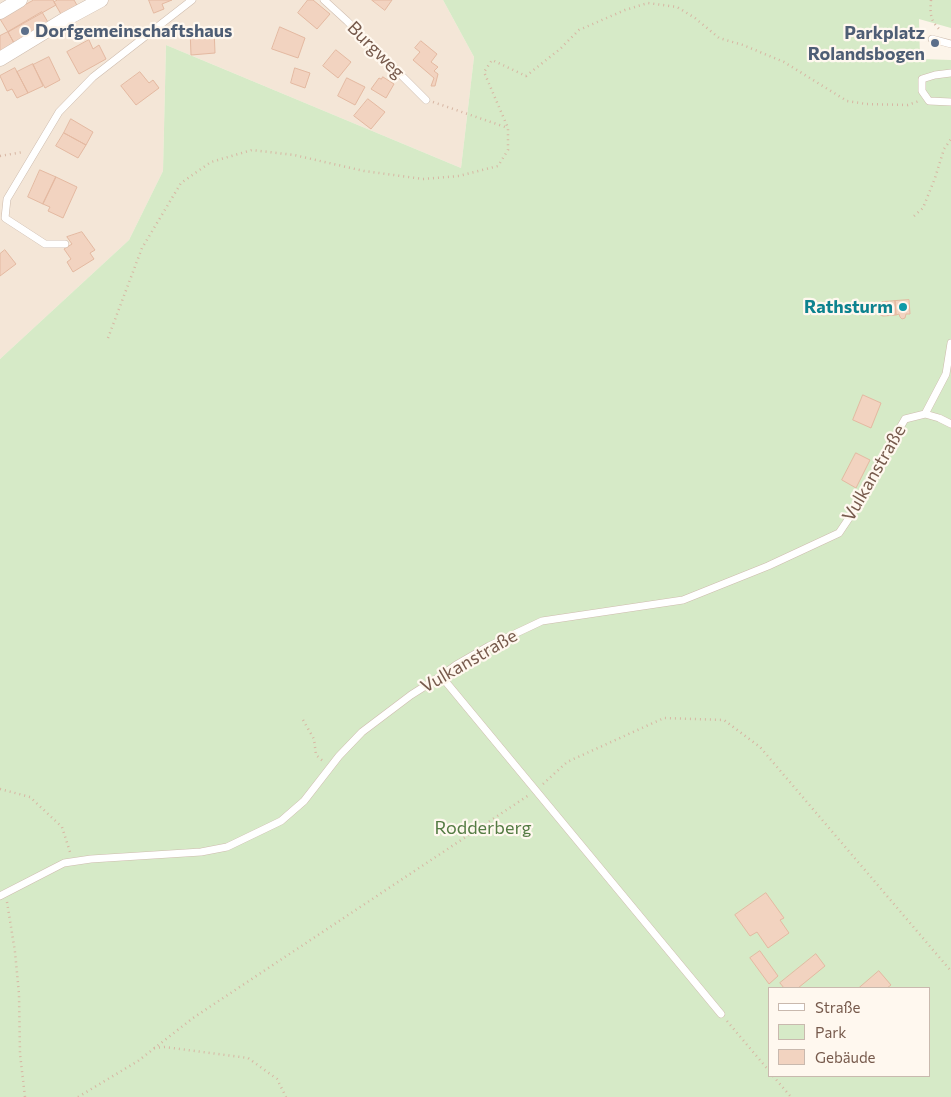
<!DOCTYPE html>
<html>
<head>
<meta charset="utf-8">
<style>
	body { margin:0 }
	#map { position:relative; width:951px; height:1097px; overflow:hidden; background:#fcf4e9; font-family:Commissioner,sans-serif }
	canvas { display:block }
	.legend { position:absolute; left:768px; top:987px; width:162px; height:90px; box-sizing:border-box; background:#fff8ef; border:1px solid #c9b9ae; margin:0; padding:6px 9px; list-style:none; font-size:15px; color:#775a4c }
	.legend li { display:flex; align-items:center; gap:10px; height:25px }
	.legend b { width:25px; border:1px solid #c9b9ae }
</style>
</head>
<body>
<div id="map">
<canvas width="951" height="1097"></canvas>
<ul class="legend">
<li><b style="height:6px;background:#fff"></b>Straße</li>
<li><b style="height:14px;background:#d6eac7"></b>Park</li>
<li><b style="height:14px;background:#f2d3c0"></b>Gebäude</li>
</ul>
</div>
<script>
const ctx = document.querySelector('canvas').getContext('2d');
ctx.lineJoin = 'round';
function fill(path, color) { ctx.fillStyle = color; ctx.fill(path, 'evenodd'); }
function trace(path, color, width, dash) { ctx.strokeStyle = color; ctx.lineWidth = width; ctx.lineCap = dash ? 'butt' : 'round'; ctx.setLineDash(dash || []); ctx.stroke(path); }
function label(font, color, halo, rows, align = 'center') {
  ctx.font = font + ' Commissioner,sans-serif'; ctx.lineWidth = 4.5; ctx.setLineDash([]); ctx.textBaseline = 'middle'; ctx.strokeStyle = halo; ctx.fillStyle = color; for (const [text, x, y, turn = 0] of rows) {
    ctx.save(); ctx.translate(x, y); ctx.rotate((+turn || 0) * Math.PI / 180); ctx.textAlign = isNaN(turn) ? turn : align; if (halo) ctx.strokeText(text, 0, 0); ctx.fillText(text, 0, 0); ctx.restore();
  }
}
fill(new Path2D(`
	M0 0H443L474 57 461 168 166 45 163 171 129 240 0 359Z`), '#f4e6d7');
fill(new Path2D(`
	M443 0H951V28L919 19 920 59 951 60V1097H0V359L129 240 163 171 166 45 461 168 474 57ZM770 988H930V1076H770Z`), '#d6eac7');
const building = new Path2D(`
	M34 0H53L56 5 8 32 0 19Z
	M58 0H74L78 7 62 16 54 2Z
	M149 0H172L162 4 164 9 154 13Z
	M308 0H313L330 14 317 29 298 13Z
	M372 0H392L385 10Z
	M42 12 49 24 14 43 8 32Z
	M280 27 305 38 298 58 272 49Z
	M214 28 215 53 191 55 190 29Z
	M8 32 14 43 0 52V36Z
	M89 40 93 49 99 45 106 59 79 74 67 52Z
	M421 41 437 54 431 62 438 67 434 71 438 74 435 86H431L434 78 413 60 420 52 415 48Z
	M336 50 351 62 338 78 323 66Z
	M49 57 60 80 45 88 33 65Z
	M33 64 43 86 28 93 17 72Z
	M15 68 28 93 17 98 12 89 7 91 0 76Z
	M295 68 310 73 305 88 291 83Z
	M140 72 149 83 153 80 159 88 136 105 121 86Z
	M383 77 394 84 386 98 371 89 379 78 381 79Z
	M347 78 365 87 355 105 338 96Z
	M368 99 385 112 371 129 354 116Z
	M71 119 93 132 86 145 64 133Z
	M64 133 86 145 78 158 56 146Z
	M40 170 56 177 43 204 28 197Z
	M56 177 77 187 63 218 48 211 50 207 43 204Z
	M82 232 95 250 90 253 94 259 73 272 67 262 71 259 64 249 72 244 67 237Z
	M5 250 16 264 0 276V254Z
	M909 300 910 314H906L905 318 902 319 900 317 899 314 896 315 895 301Z
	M895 301 896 315 883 316 880 315 879 305 882 302Z
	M863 395 881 403 871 428 853 420Z
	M856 453 870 460 856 488 842 480Z
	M766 893 784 918 780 920 789 933 768 948 757 932 750 936 735 915Z
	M760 951 778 976 769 984 750 958Z
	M816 954 825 966 798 988H784L780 983Z
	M879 971 891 985 887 988H859Z`);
fill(building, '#f2d3c0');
trace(building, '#e4b9a1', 1);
const service = new Path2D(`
	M324 0 347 21 426 100
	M932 39 951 44
	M951 73 935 75 922 79V91L929 101 951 102
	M65 244H45L5 218 7 199 59 112 93 77 192 0
	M925 414 946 374 951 343
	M441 676 721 1014
	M0 896 64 863 91 859 201 852 227 847 281 821 304 801 339 756 362 732 411 695 441 676 456 665 489 646 542 621 683 600 768 566 839 533 866 493 886 452 905 419 925 414 939 418 951 424`);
const minor = new Path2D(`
	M0 12 20 0
	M0 59 64 20 101 0`);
trace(service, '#cebcae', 8);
trace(minor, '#cebcae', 15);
trace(new Path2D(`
	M931 0C930 14 930 20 940 30
	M433 102 508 128
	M0 156 23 152
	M914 216 923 208 935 178 944 149 951 139
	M108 338 142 248 181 183 211 162 252 150 294 155 364 171 423 179 459 176 498 166 508 150V128L484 72 492 60 526 76 560 49 579 30 625 10 648 3 677 7 695 18 719 38 743 45 784 62 847 101 866 104 908 105 919 101
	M303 720 314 739 316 755 324 762
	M543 784 567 762 664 718 724 720 760 747 951 971
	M0 789 30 797 62 827 70 852
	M7 902 15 952 19 994 20 1054 25 1097
	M727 1021 770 1072
	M154 1048 165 1047 248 1058 277 1079 286 1097
	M773 1076 791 1097
	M78 1097 138 1061 193 1018 529 795`), '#d7b6a3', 2.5, [1, 4]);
trace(service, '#fff', 7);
trace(minor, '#fff', 14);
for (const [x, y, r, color] of [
	[25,31,5,"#5c6f8a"],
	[935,43,5,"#5c6f8a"],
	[903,307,5,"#0f9aa8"]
]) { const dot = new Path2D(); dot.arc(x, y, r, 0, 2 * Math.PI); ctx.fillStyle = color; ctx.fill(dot); trace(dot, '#fff8ef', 2); }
label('bold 18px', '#4e5e75', '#fff8ef', [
	["Dorfgemeinschaftshaus",35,31],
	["Parkplatz",925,33,"right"],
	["Rolandsbogen",925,54,"right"]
], 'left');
label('18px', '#775a4c', '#fff8ef', [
	["Burgweg",376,50,45],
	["Vulkanstraße",874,473,-60],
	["Vulkanstraße",469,661,-30]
]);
label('bold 18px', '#0d838f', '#fff8ef', [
	["Rathsturm",893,307]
], 'right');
label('18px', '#557c44', '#fff8ef', [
	["Rodderberg",483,828]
]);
</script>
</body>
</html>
